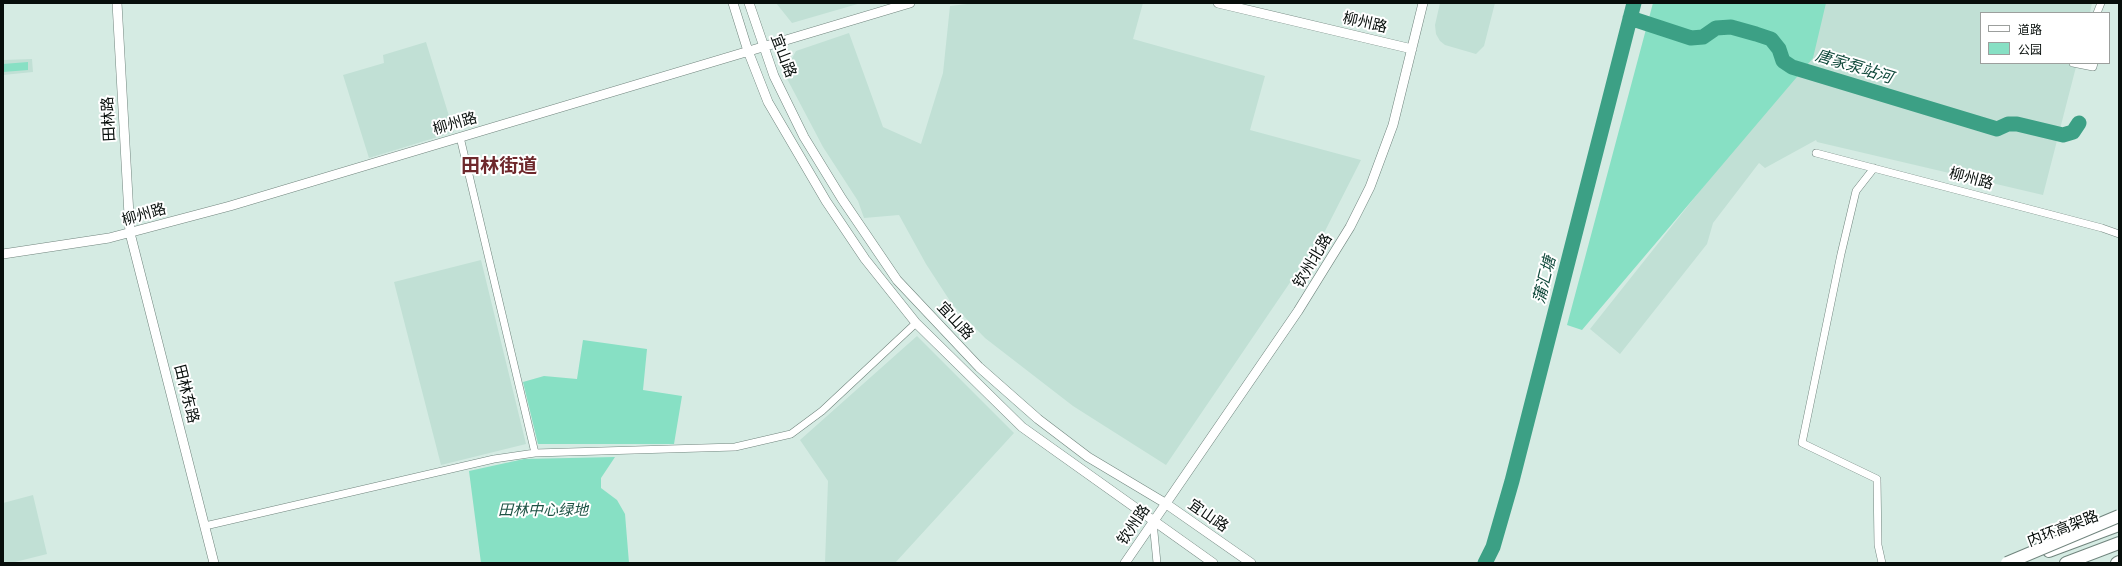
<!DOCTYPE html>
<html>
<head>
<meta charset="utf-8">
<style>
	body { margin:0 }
	#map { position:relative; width:2122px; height:566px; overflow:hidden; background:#d5ebe3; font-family:"Zilla Slab","Noto Sans SC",serif }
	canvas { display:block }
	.frame { position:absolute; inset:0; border:4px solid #070e0b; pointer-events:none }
	.legend { position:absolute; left:1980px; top:12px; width:130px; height:52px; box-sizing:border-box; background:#fff; border:1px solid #9c9f9d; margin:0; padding:5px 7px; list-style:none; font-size:12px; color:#070e0b }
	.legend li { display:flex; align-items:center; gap:8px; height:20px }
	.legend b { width:20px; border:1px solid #9c9f9d }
</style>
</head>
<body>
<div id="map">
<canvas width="2122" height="566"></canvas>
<div class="frame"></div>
<ul class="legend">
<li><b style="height:5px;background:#fff"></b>道路</li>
<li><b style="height:11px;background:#87e0c4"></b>公园</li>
</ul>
</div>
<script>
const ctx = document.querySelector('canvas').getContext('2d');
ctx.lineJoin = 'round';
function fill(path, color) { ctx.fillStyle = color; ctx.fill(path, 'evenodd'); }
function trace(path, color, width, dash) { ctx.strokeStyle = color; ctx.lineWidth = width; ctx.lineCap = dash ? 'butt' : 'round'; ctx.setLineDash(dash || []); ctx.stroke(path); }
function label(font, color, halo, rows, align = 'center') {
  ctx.font = font + ' "Zilla Slab","Noto Sans SC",serif'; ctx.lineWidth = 4; ctx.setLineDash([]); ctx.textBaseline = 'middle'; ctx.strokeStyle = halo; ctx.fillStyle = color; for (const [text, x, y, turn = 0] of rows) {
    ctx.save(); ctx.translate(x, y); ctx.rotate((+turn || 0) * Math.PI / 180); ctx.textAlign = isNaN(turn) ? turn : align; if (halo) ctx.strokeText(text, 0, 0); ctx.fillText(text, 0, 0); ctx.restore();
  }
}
fill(new Path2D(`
	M776 3H861L792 23Z
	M976 3H1143L1133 39 1265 76 1250 130 1361 160 1325 231 1166 465 1073 406 985 338 952 304 926 264 899 215 864 218 858 201 823 147 784 73 796 51 849 33 883 127 921 144 943 73 950 6Z
	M1440 3H1495L1484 46 1476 54 1445 45 1440 41 1436 34 1435 25Z
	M1822 3H2092L2090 13H1981V63H2077L2043 195 1817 142 1816 140 1765 168 1759 163 1713 223 1707 244 1620 354 1590 329 1808 55Z
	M426 42 454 132 369 158 343 75 384 63 383 55Z
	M32 59 33 72 3 75V60Z
	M481 260 526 444 441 465 394 282Z
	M917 336 1014 433 895 563H825L828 481 800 440Z
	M33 495 47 554 11 563H3V503Z`), '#c1e0d5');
fill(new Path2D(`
	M1653 3H1826L1813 58 1582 330 1567 325Z
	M28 62V70L3 72V64Z
	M583 340 647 349 643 390 682 396 674 444H538L523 382 544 376 577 379Z
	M615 457 601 478V488L617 500 625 514 629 563H481L469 471 524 459Z`), '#87e0c4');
trace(new Path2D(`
	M1630 18 1691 38 1703 37 1716 28 1731 27 1756 34 1771 39 1779 49 1783 61 1792 67 1997 129 2008 124H2017L2063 135 2073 132 2079 123
	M1485 563 1493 547 1512 481 1634 3`), '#3ca085', 15);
const street = new Path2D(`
	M2097 13 2101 3
	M2073 63 2093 67 2094 63
	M460 137 535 453
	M1816 153 2102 228 2119 234
	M1874 168 1856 191 1841 254 1802 443 1877 479 1878 545 1882 563
	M1153 522 1157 563
	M205 526 494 459 535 453 735 447 791 434 822 411 916 323`);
const secondary = new Path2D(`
	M117 3 130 233 214 563
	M733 3 748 51 768 102 826 201 865 259 916 323 1022 427 1213 563
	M749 3 774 76 804 137 842 199 897 280 979 367 1038 419 1088 457 1165 503 1251 563
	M1218 3 1412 49
	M3 254 109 238 230 206 910 3
	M1125 563 1298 311 1350 227 1370 187 1393 125 1423 3`);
const highway = new Path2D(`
	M2049 551 2119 525
	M2066 563 2119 543
	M2117 563 2119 562`);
trace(street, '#71857e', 8);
trace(secondary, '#71857e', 10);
trace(highway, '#71857e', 14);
trace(street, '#fff', 7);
trace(secondary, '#fff', 9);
trace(highway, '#fff', 12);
const highwayBridge = new Path2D(`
	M2007 563 2119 516`);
trace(highwayBridge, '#71857e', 14, []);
trace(highwayBridge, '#fff', 12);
label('15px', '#070e0b', '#fff', [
	["柳州路",1365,23,13],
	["宜山路",783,56,69],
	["田林路",109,119,-93],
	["柳州路",455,124,-16],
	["柳州路",1971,179,15],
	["柳州路",144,215,-16],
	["钦州北路",1313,261,-59],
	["宜山路",955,321,47],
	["田林东路",186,394,76],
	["宜山路",1208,516,35],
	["钦州路",1134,525,-56],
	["内环高架路",2063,529,-21]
]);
label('italic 15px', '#1d5344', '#fff', [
	["田林中心绿地",543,511]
]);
label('italic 16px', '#10493b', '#fff', [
	["唐家泵站河",1854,67,17],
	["蒲汇塘",1545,280,-76]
]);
label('bold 19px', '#6e282c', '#fff', [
	["田林街道",499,167]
]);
</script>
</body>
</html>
